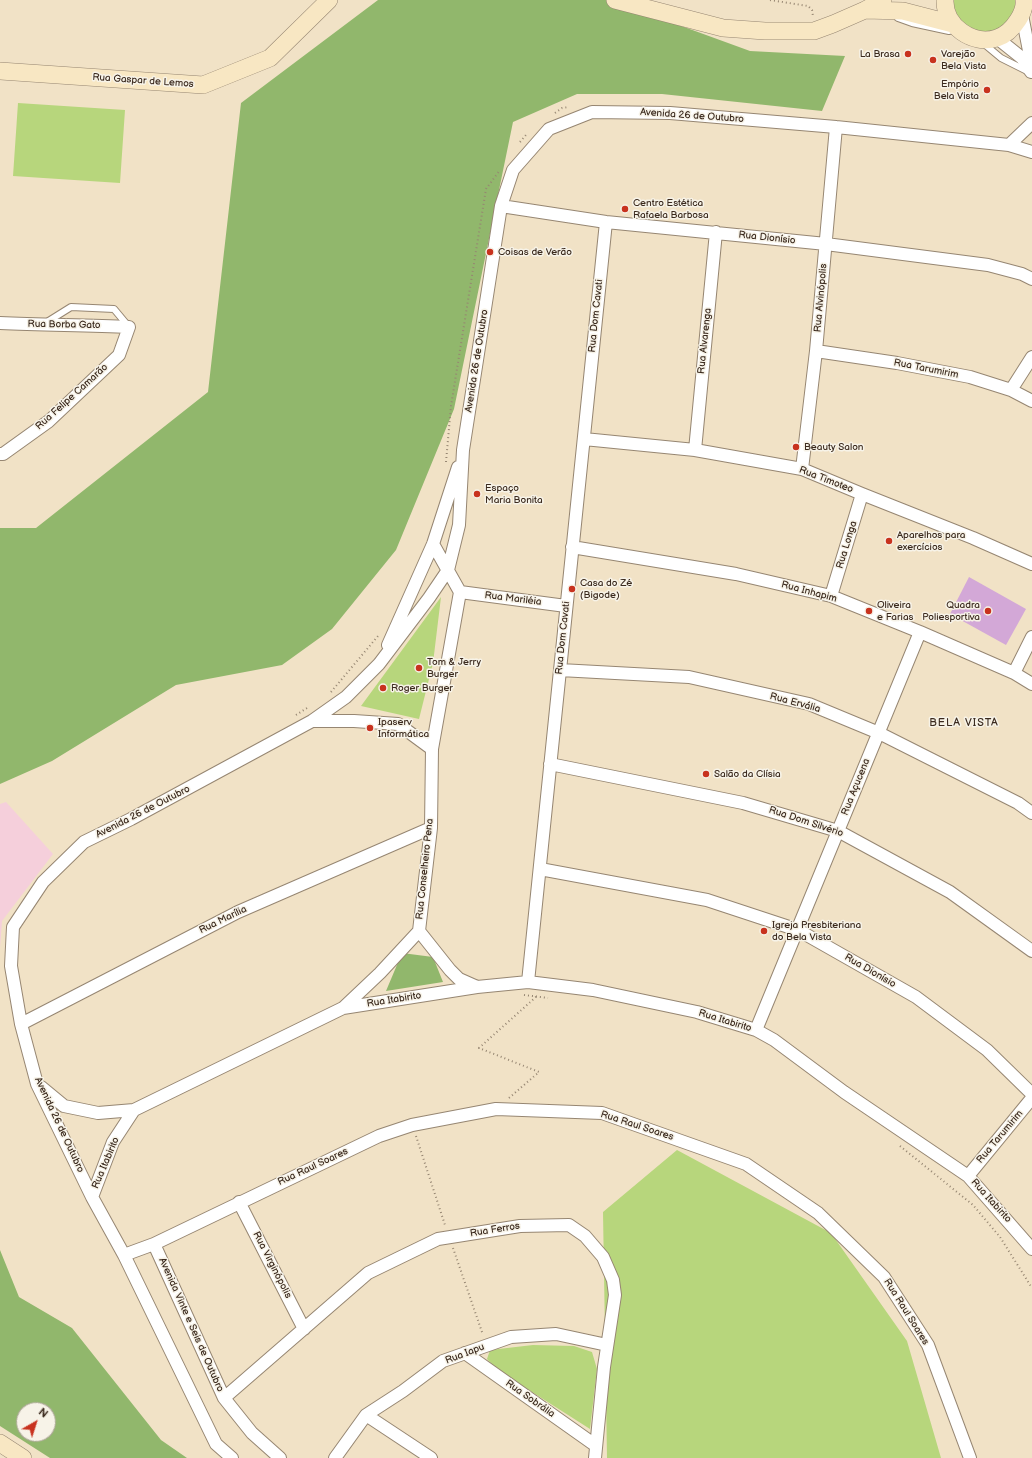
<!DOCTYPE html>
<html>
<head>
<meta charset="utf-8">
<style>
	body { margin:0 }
	#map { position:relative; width:1032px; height:1458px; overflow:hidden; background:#f1e2c6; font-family:"Balsamiq Sans",sans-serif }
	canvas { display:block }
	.north { position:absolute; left:16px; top:1402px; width:40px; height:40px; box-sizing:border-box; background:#f7f3e8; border:1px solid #aca397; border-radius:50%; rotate:39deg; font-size:11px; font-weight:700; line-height:16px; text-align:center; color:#3b2a1e }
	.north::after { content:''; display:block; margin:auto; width:14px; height:18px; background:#c8321e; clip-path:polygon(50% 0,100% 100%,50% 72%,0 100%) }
</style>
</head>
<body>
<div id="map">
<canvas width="1032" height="1458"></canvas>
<div class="north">N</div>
</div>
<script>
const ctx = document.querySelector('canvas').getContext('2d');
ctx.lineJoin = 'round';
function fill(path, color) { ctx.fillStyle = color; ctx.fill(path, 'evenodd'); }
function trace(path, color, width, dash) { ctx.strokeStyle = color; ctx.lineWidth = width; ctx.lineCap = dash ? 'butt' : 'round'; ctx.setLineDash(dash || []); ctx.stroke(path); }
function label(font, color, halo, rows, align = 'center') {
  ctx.font = font + ' "Balsamiq Sans",sans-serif'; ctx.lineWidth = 3; ctx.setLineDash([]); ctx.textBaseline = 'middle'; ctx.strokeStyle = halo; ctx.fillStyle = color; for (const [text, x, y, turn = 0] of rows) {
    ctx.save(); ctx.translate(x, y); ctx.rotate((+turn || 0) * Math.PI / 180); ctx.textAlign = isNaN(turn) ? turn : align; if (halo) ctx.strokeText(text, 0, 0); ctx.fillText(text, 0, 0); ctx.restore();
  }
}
fill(new Path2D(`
	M6 802 53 854 2 921 0 948V804Z`), '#f5cfdb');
fill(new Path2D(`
	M950 0H1020L1010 24 979 36 957 21Z
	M18 103 125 110 120 183 13 176Z
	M441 597 433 663 419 719 361 706Z
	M677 1150 831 1233 907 1341 941 1458H607L603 1212Z
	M533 1345 574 1346 592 1352 597 1369 590 1429 496 1369 487 1359 490 1350Z`), '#b7d67c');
fill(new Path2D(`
	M378 0H610L750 51 845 56 822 111 662 94H577L513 122 454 409 396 550 332 629 282 665 176 685 52 761 0 784V528H36L208 392 241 103Z
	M402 953 433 957 443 982 386 991Z
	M0 1250 19 1297 72 1328 161 1440 187 1458H50L0 1426ZM24 1410H48V1434H24Z`), '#91b76c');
fill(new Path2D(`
	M969 577 1026 609 1006 645 950 614Z`), '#d3a8d7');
const service = new Path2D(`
	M898 18 912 23 949 31
	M983 43 1001 58 1027 71
	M47 322 71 307 114 309 129 327`);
const minor = new Path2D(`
	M1022 15 1032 66
	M997 38 1022 58 1031 72
	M1009 145 1032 123
	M501 206 606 222 826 244 988 265 1022 274 1032 279
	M0 323C43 325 86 325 129 327L119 355 49 421 3 454H0
	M816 351 897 363 970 377 1011 390 1032 401
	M1011 390 1032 357
	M584 439 695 450 802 469 862 494 973 538 1032 564
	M695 450 716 232
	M802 469 816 351 836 127
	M433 544 460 592 432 749 431 828 419 931 450 970 459 979 477 987
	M572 547 736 574 831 596 920 632 1014 673 1032 684
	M460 592 566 606
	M831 596 862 494
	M388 645 433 544 458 467
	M560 670 689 677 809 704 879 733 1018 803 1032 813
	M1014 673 1032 637
	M312 721H354L398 724 432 749
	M550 764 743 803 838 831 950 892 1032 951
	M540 869 707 900 798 930 916 997 987 1050 1032 1094
	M528 982 606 222
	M343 1008 380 973 419 931
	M21 1024 238 912 431 828
	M756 1030 920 632
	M41 1087 64 1106 98 1113 134 1110 343 1008 477 987 528 982 593 990 697 1012 756 1030 774 1040 844 1092 968 1176 1032 1249
	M968 1176 1032 1098
	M92 1197 113 1142 134 1110
	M239 1202 304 1329
	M154 1244 224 1398 252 1433 280 1458
	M124 1255 154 1244 379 1136 412 1125 496 1109 602 1113 746 1164 818 1213 884 1277 928 1345 970 1458
	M465 1353 595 1445
	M224 1398 368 1273 438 1239 520 1226 569 1225 585 1236 603 1257 613 1280 615 1295 604 1367 595 1458
	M366 1415 431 1458
	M232 1458 216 1444 124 1255 92 1197 37 1084 21 1024 11 966 13 927 43 882 84 842 131 819 312 721 346 697 379 664 429 598 448 570 459 525 463 450 501 206 513 170 549 129 592 112 670 113 836 127 1009 145 1032 152
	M335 1458 366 1415 403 1391 443 1361 511 1337 556 1334 607 1345`);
const secondary = new Path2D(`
	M615 0 723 28 765 31H814L833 24 865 10 883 0
	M945 0C944 26 973 46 997 38 1006 35 1013 28 1018 20 1022 14 1025 8 1024 0
	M865 10 903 11 953 24
	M0 71 203 85 270 58 329 0
	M0 1443 23 1458`);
trace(service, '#968672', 8);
trace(minor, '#968672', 14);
trace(secondary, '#968672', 18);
trace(new Path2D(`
	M770 0 808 6 812 10 813 16
	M555 113 562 108 569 107
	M520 142 526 135
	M446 462 451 406 486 189 500 170
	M331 692 378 636
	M296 715 307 708
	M524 995 548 998
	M509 1098 539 1072 479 1048 537 996
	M416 1136 445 1225
	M900 1146 973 1205 1000 1237 1032 1288
	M453 1248 483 1335`), '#968672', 2, [1, 3]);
trace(service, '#fff', 6);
trace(minor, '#fff', 12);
trace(secondary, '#f8e7c3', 17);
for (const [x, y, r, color] of [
	[908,54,4,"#c8321e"],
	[933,60,4,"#c8321e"],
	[987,90,4,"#c8321e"],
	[625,209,4,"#c8321e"],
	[490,252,4,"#c8321e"],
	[796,447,4,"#c8321e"],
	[477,494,4,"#c8321e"],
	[889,541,4,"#c8321e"],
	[572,589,4,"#c8321e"],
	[869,611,4,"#c8321e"],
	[988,611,4,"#c8321e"],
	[419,668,4,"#c8321e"],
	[383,688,4,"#c8321e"],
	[370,728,4,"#c8321e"],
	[706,774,4,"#c8321e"],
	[764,931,4,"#c8321e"]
]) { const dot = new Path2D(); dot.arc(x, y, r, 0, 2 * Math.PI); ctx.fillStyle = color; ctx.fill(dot); trace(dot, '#f7f3e8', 1.5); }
label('10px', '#3b2a1e', '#f7f3e8', [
	["La Brasa",900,54,"right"],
	["Varejão",941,54],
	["Bela Vista",941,66],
	["Empório",979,84,"right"],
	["Bela Vista",979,96,"right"],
	["Centro Estética",633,203],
	["Rafaela Barbosa",633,215],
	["Coisas de Verão",498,252],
	["Beauty Salon",804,447],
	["Espaço",485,488],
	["Maria Bonita",485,500],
	["Aparelhos para",897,535],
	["exercícios",897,547],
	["Casa do Zé",580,583],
	["(Bigode)",580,595],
	["Oliveira",877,605],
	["e Farias",877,617],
	["Quadra",980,605,"right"],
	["Poliesportiva",980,617,"right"],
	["Tom & Jerry",427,662],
	["Burger",427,674],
	["Roger Burger",391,688],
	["Ipaserv",378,722],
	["Informática",378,734],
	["Salão da Clísia",714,774],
	["Igreja Presbiteriana",772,925],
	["do Bela Vista",772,937]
], 'left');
label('10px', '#3b2a1e', '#f7f3e8', [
	["Rua Gaspar de Lemos",143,81,4],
	["Avenida 26 de Outubro",692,116,4],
	["Rua Dionísio",767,238,6],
	["Rua Alvinópolis",821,298,-85],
	["Rua Dom Cavati",596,316,-84],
	["Rua Borba Gato",64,325,1],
	["Rua Alvarenga",705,341,-84],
	["Avenida 26 de Outubro",477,361,-81],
	["Rua Tarumirim",926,369,11],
	["Rua Felipe Camarão",72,397,-42],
	["Rua Timoteo",826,480,21],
	["Rua Longa",847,545,-73],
	["Rua Inhapim",809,592,15],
	["Rua Mariléia",513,599,7],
	["Rua Dom Cavati",563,638,-84],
	["Rua Ervália",795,703,15],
	["Rua Açucena",856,787,-68],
	["Avenida 26 de Outubro",143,812,-27],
	["Rua Dom Silvério",806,822,18],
	["Rua Conselheiro Pena",425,869,-84],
	["Rua Marília",223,920,-26],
	["Rua Dionísio",870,971,30],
	["Rua Itabirito",394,1000,-9],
	["Rua Itabirito",725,1021,17],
	["Avenida 26 de Outubro",59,1125,65],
	["Rua Raul Soares",637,1126,18],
	["Rua Tarumirim",1000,1137,-50],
	["Rua Itabirito",106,1163,-67],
	["Rua Raul Soares",313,1167,-25],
	["Rua Itabirito",991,1201,48],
	["Rua Ferros",495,1230,-9],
	["Rua Virginópolis",272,1265,63],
	["Rua Raul Soares",906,1312,58],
	["Avenida Vinte e Seis de Outubro",191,1325,66],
	["Rua Iapu",465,1354,-21],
	["Rua Sobrália",530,1399,35]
]);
ctx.letterSpacing = '1px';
label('11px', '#3b2a1e', '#f7f3e8', [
	["BELA VISTA",964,723]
]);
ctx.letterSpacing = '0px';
</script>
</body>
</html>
